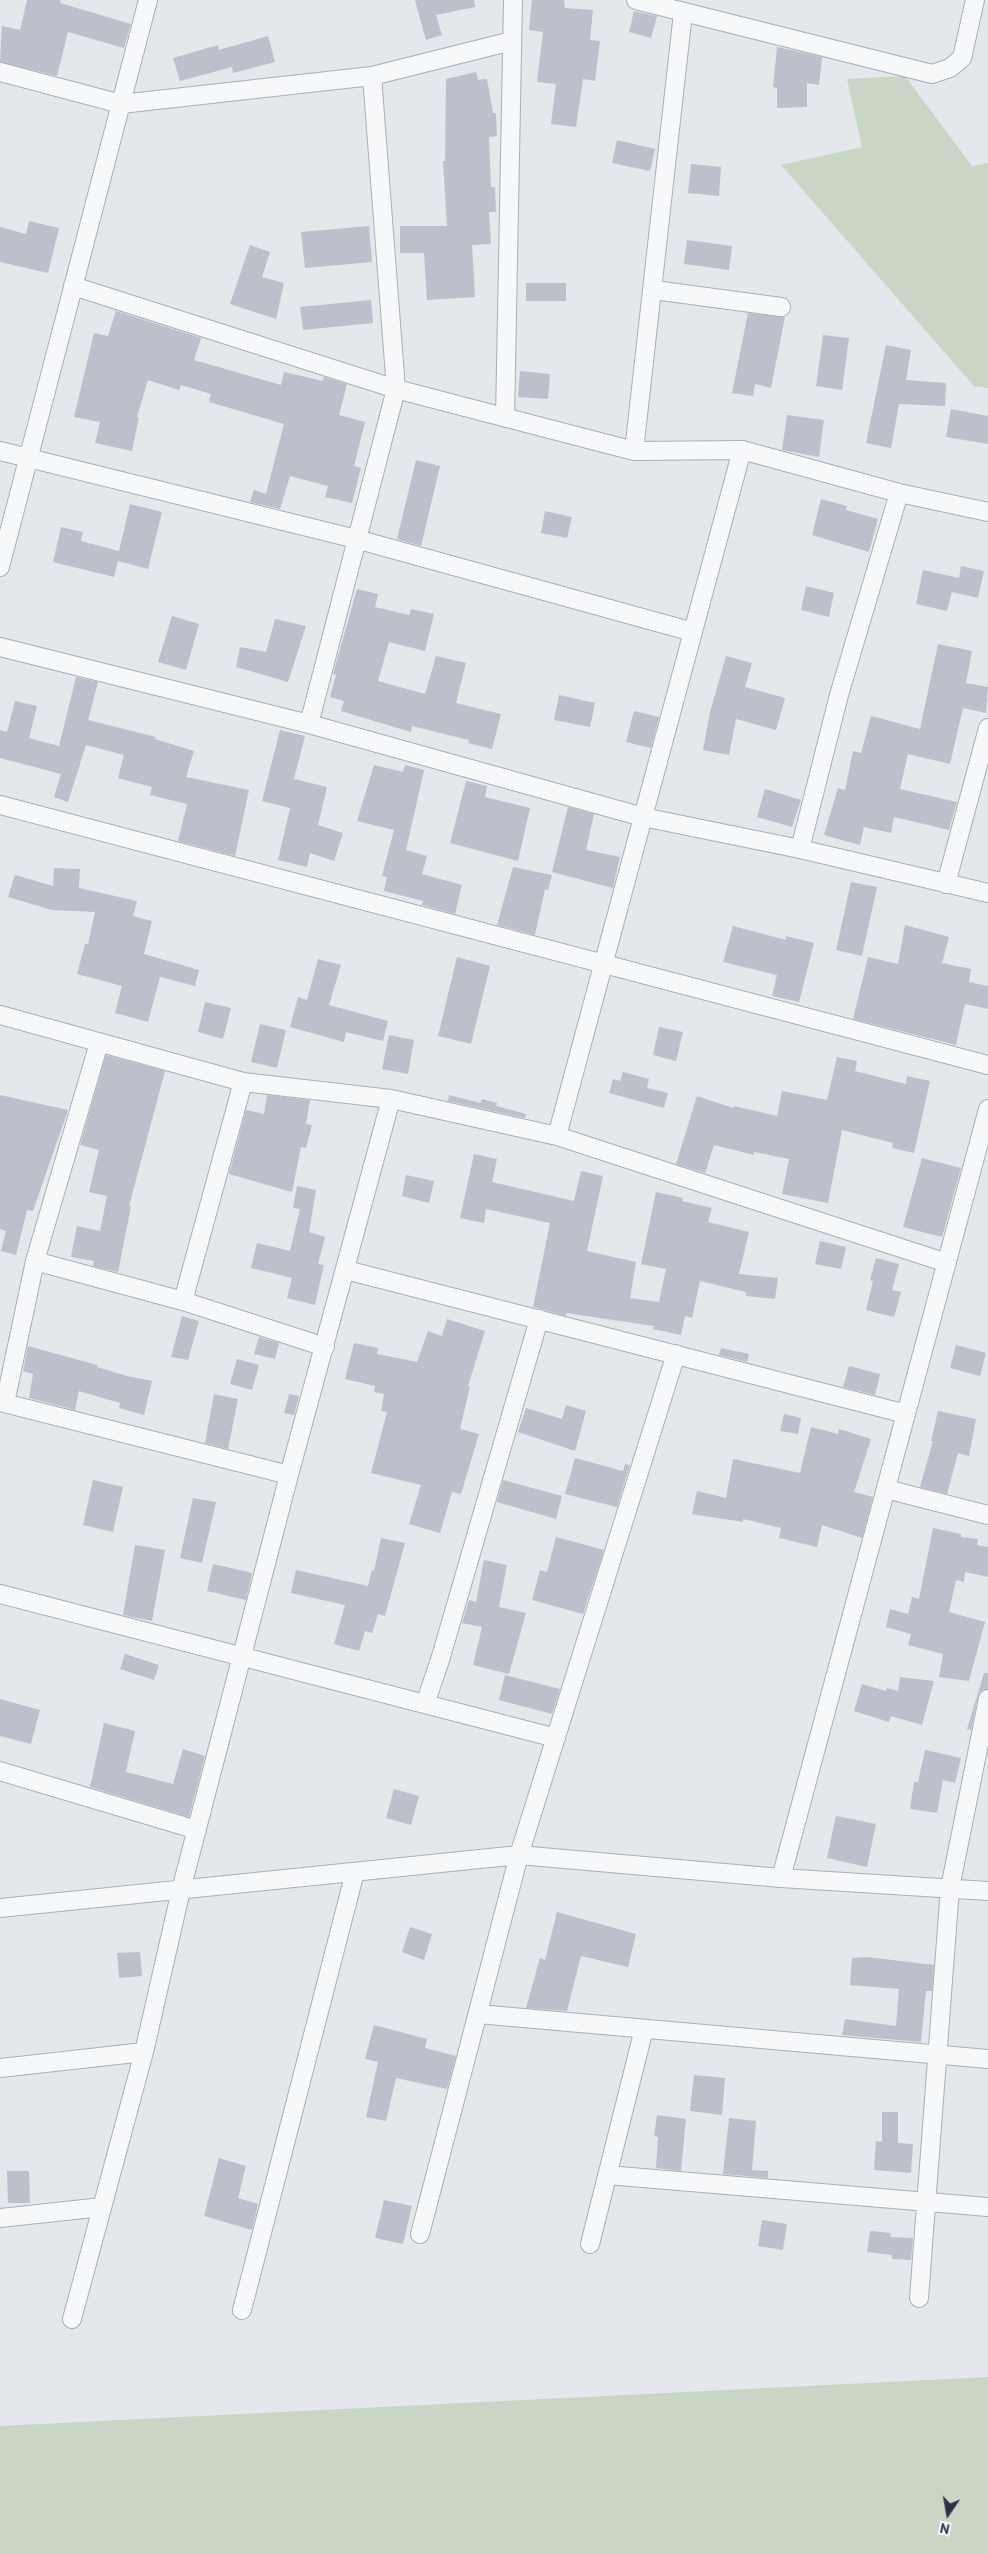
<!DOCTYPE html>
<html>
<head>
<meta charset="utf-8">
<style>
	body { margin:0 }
	#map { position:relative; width:988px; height:2554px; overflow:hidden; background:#e4e7ec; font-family:"PT Sans",sans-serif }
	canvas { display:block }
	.north { position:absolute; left:923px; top:2489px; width:50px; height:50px; -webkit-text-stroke:4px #f4f6f9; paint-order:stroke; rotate:192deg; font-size:14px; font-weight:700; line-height:20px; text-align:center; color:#2b3445 }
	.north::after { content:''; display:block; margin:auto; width:18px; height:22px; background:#2b3445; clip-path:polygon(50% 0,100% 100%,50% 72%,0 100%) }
</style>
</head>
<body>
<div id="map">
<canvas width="988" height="2554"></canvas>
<div class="north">N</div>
</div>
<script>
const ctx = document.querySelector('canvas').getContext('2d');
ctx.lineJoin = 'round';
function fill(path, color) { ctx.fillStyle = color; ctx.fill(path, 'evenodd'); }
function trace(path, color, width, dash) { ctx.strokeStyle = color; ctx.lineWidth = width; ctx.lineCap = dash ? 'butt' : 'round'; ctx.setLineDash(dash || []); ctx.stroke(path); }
fill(new Path2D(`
	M905 76 972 166 988 163V388L974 386 781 165 862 147 847 79Z
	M988 2377V2554H0V2426Z`), '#c9d6c5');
fill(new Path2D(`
	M27 0H60V3L131 24 124 48 68 32 57 76 0 62 2 26 20 30Z
	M415 0H474L475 7 436 15 442 35 426 40Z
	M532 0H564L565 8 593 10 590 40 600 41 595 81 583 79 576 127 551 124 556 84 537 82 543 32 529 30Z
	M634 11 657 16 651 38 629 32Z
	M268 36 275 62 233 73 232 67 180 81 173 58 218 45 219 50Z
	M777 47 822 57 819 85 807 83V107L777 108V88L773 87Z
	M476 72 478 80 487 79 493 113H496L497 136 489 137 491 187H495L496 212H489L491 244 472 245 475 297 427 300 424 253H400V226H447L443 161H445L446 79Z
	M617 140 655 149 650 171 612 163Z
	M691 164 721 167 719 196 688 193Z
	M29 221 59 228 48 273 0 262V227L26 234Z
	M369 226 372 262 305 268 301 232Z
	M687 240 732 246 729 270 684 264Z
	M250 245 270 252 262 277 284 283 276 319 230 304Z
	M526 283H566V301H526Z
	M371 300 373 323 303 330 300 307Z
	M116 311 201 338 194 360 281 385 284 372 323 381 324 377 347 384 339 415 365 422 354 466 361 468 352 503 325 497 328 486 290 476 280 509 250 502 254 490 266 494 284 424 209 402 211 394 181 385 179 390 148 380 137 417H139L132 451 95 443 100 422 74 417 94 333 108 336Z
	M748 313 785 317 771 388 755 384 753 396 732 393Z
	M823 335 849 338 842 390 816 386Z
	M886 345 911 350 906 380 946 383 945 406 899 404 891 448 866 443Z
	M520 371 550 374 548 399 518 397Z
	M951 409 988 416V444L946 437Z
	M787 415 824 420 819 457 782 450Z
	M416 460 440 466 421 546 397 539Z
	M821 499 847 506 846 510 878 519 869 552 812 535Z
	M130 504 162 512 148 569 118 561 114 577 53 562 61 527 83 532 81 541 119 551Z
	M545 511 572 517 567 538 541 533Z
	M961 566 984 571 978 598 952 592 947 611 916 604 923 570 959 578Z
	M806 586 834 593 829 617 801 610Z
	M357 589 378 594 375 607 409 615 411 609 434 614 425 651 389 642 378 681 425 694 436 656 466 663 456 703 501 714 492 749 468 743 469 740 428 730 412 726 411 732 341 711 344 701 330 697 336 675 333 674Z
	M172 616 199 624 186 670 158 662Z
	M275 619 306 626 288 682 236 667 240 647 266 652Z
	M938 644 972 651 966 683 988 687 986 713 963 708 950 764 908 754 900 789 957 802 949 830 894 817 891 833 864 827 860 845 824 835 838 788 845 790 853 751 861 753 871 716 920 729Z
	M726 656 752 663 745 687 785 698 776 730 736 719 729 755 703 750 710 712Z
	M76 677 98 682 88 720 156 737 155 739 194 751 186 777 249 790 235 856 178 841 187 804 150 795 152 787 118 778 124 755 86 745 68 802 54 797 61 774 0 758V730L7 732 15 701 37 706 29 738 59 746Z
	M559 695 595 703 590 727 554 720Z
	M634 711 659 717 651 748 626 742Z
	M280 730 305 736 294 779 327 787 318 825 343 833 334 861 310 853 307 867 278 860 290 808 262 801Z
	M374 765 403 772 405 765 424 770 406 850 427 856 422 874 462 885 455 914 422 905 423 901 384 891 387 877 382 876 394 830 357 821Z
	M466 781 487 786 485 797 530 808 518 861 450 843Z
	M765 789 801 800 792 827 757 817Z
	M568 807 594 814 586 850 620 857 613 888 552 872Z
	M513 867 552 875 548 890 545 889 535 935 497 925Z
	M54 868 80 869 79 888 137 901 133 916 152 921 144 954 199 970 195 986 160 977 148 1022 115 1013 122 986 77 974 85 944H88L95 912 52 910 8 897 15 875 53 886Z
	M851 882 877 887 862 956 836 950Z
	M905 925 949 937 942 963 971 969 969 982 988 986V1009L965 1004 956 1045 853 1019 868 957 898 964Z
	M733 926 786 940V936L814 943 799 1002 772 996 777 975 723 962Z
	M457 957 490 966 471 1044 438 1036Z
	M318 959 341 965 329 1005 388 1021 383 1041 346 1032 344 1042 290 1027 298 997 307 1000Z
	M205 1002 231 1008 223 1039 198 1032Z
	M260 1024 286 1030 277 1068 251 1062Z
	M659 1027 683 1032 676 1061 653 1055Z
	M389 1035 414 1040 408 1074 382 1069Z
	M106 1055 165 1071 129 1206H131L118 1272 93 1266 94 1261 71 1257 77 1226 100 1231 107 1196 89 1192 99 1150 80 1145Z
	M837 1057 857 1061 855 1071 906 1084 907 1076 930 1081 914 1153 892 1148 893 1143 842 1130 828 1203 782 1194 789 1159 754 1152V1155L714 1145 705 1173 676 1164 697 1096 733 1108 734 1106 777 1116 782 1091 827 1100Z
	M623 1072 649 1079 647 1088 668 1093 664 1108 609 1093 613 1079 620 1081Z
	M0 1095 68 1110 33 1211 27 1210 16 1255 1 1251 6 1231 0 1229Z
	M267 1095 310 1100 306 1124 312 1125 306 1148 301 1147 292 1192 229 1174 246 1110 264 1114Z
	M449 1095 481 1103 482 1099 497 1103 496 1106 526 1114 525 1118 448 1101Z
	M474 1154 497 1159 492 1182 574 1201 581 1171 603 1176 587 1251 636 1262 630 1298 659 1302 666 1269 641 1264 656 1192 683 1198 682 1201 712 1208 708 1222 749 1232 739 1274 778 1278 775 1299 746 1296V1292L700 1281 692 1318 685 1316 681 1335 653 1329 654 1326 566 1313V1316L533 1307 550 1223 486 1209 484 1223 460 1218Z
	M922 1158 961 1168 942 1237 903 1227Z
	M406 1175 434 1181 429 1203 402 1196Z
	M297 1186 316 1190 309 1232 325 1237 318 1264 324 1265 315 1305 287 1298 292 1278 251 1268 257 1243 290 1251 300 1209 293 1208Z
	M820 1241 846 1247 841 1269 815 1264Z
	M876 1258 899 1264 892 1290 901 1292 894 1317 866 1310 873 1281 870 1280Z
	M182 1316 199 1321 188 1360 171 1357Z
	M447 1319 485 1331 468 1386 470 1387 460 1429 479 1434 461 1494 452 1492 440 1533 409 1524 421 1485 371 1473 387 1412 381 1411 384 1394 374 1392 375 1386 345 1379 354 1343 378 1348 377 1354 417 1362 428 1331 442 1336Z
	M259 1337 279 1343 275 1359 254 1354Z
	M956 1345 986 1353 980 1376 950 1368Z
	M28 1346 97 1365V1367L127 1376 152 1381 144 1415 119 1408 120 1403 79 1391 75 1410 29 1398 33 1374 23 1371Z
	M721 1348 749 1354 747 1362 719 1355Z
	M237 1359 259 1365 252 1390 230 1384Z
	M849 1366 880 1374 875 1395 843 1387Z
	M214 1394 238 1399 228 1449 205 1443Z
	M289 1394 299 1396 294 1415 284 1413Z
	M566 1405 586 1411 575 1451 518 1432 526 1408 562 1419Z
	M938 1411 976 1419 969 1456 958 1453 947 1494 920 1487 933 1441H931Z
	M784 1414 801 1418 798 1434 780 1431Z
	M811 1427 838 1434 839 1429 871 1439 854 1492 873 1497 862 1538 822 1525 817 1547 779 1538 781 1528 743 1519V1522L692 1514 697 1491 726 1498 733 1459 800 1473Z
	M575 1458 623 1471 625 1464 630 1465 617 1507 565 1494Z
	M93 1480 123 1487 113 1532 83 1525Z
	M503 1480 562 1496 556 1519 497 1502Z
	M193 1498 216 1502 202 1563 180 1558Z
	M933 1528 961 1534V1537L978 1539 977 1545 988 1547V1577L965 1572 964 1582 956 1580 949 1612 985 1622 969 1681 939 1677 943 1654 908 1645 911 1634 886 1627 890 1609 908 1614 912 1597 919 1599Z
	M556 1537 604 1550 583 1614 532 1600 540 1570 547 1572Z
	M381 1538 405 1543 385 1616 378 1614 372 1633 365 1631 359 1651 334 1644 345 1605 291 1593 296 1570 368 1586 372 1570 374 1571Z
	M135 1545 165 1550 152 1621 123 1615Z
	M484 1560 507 1565 499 1607 526 1613 509 1674 473 1665 482 1627 462 1623 469 1600 476 1602Z
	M213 1564 252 1573 246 1600 207 1591Z
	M125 1654 159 1665 154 1680 120 1669Z
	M984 1673H988V1689L980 1692 978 1696 971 1730 967 1729Z
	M505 1675 560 1689 552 1714 499 1700Z
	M900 1677 934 1681 922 1725 891 1716 889 1722 854 1711 862 1684 886 1691 887 1688 898 1691Z
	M0 1699 40 1710 31 1744 0 1736Z
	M104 1723 135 1731 126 1772 173 1784 183 1749 205 1756 189 1817 90 1787Z
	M925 1750 961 1758 955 1783 943 1780 937 1813 910 1809 914 1782H918Z
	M394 1789 419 1796 411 1825 386 1818Z
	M836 1816 876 1824 867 1867 827 1858Z
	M557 1912 636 1934 628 1967 581 1956 567 2011 526 2008 540 1958 545 1960Z
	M410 1927 432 1934 424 1960 402 1952Z
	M140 1952 142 1976 119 1978 117 1953Z
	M867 1957 934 1965 932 1991H926L921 2042 842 2035 845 2019 896 2026 899 1989 850 1985 852 1958Z
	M374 2025 427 2039 425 2048 456 2056 447 2089 396 2078 386 2121 366 2117 378 2062 365 2059Z
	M694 2075 725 2078 722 2115 690 2111Z
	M882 2112H898V2143L913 2144 911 2173 874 2170 876 2141 882 2142Z
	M657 2115 686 2119 681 2171 656 2168 658 2137 654 2136Z
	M729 2118 756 2121 752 2170 768 2171V2178L723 2174Z
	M219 2158 246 2166 238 2198 258 2204 252 2230 204 2216Z
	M7 2171H29L30 2203H8Z
	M384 2200 412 2206 403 2244 375 2238Z
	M762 2220 787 2224 783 2250 758 2246Z
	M870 2231 891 2233 890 2237 913 2238 911 2260 892 2259V2255L867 2252Z`), '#bbc0ca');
const street = new Path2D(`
	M636 0 932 74 950 68 962 58 975 0
	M0 72 121 104 372 76 512 41
	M73 286 396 389 634 451 742 450 899 493 988 512
	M654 290 781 307
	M505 418 513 0
	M0 451 356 539 693 632
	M634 451 683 13
	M0 567 148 0
	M0 647 309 724 643 817 800 849 988 893
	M309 724 396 389 372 76
	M0 805 988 1065
	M800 849 839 695 899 493
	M946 884 988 728
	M0 1015 243 1082 391 1099 557 1136 947 1263
	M557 1136 742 450
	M35 1261 183 1301 325 1347
	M346 1270 906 1414
	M183 1301 243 1082
	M0 1402 289 1475
	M5 1403 35 1261 99 1043
	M886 1489 988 1515
	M0 1594 556 1738
	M425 1704 440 1660 539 1319
	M0 1771 197 1830
	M781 1878 988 1109
	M0 1908 519 1855 781 1878 988 1891
	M478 2014 988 2059
	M0 2068 144 2052
	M607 2175 988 2207
	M0 2218 102 2207
	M420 2234 519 1855 676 1354
	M590 2244 644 2029
	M919 2298 950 1888 988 1699
	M242 2310 355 1872
	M72 2319 144 2052 181 1890 289 1475 391 1099`);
trace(street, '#a9aeb7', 20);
trace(street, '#f7f8fa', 18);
</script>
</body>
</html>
